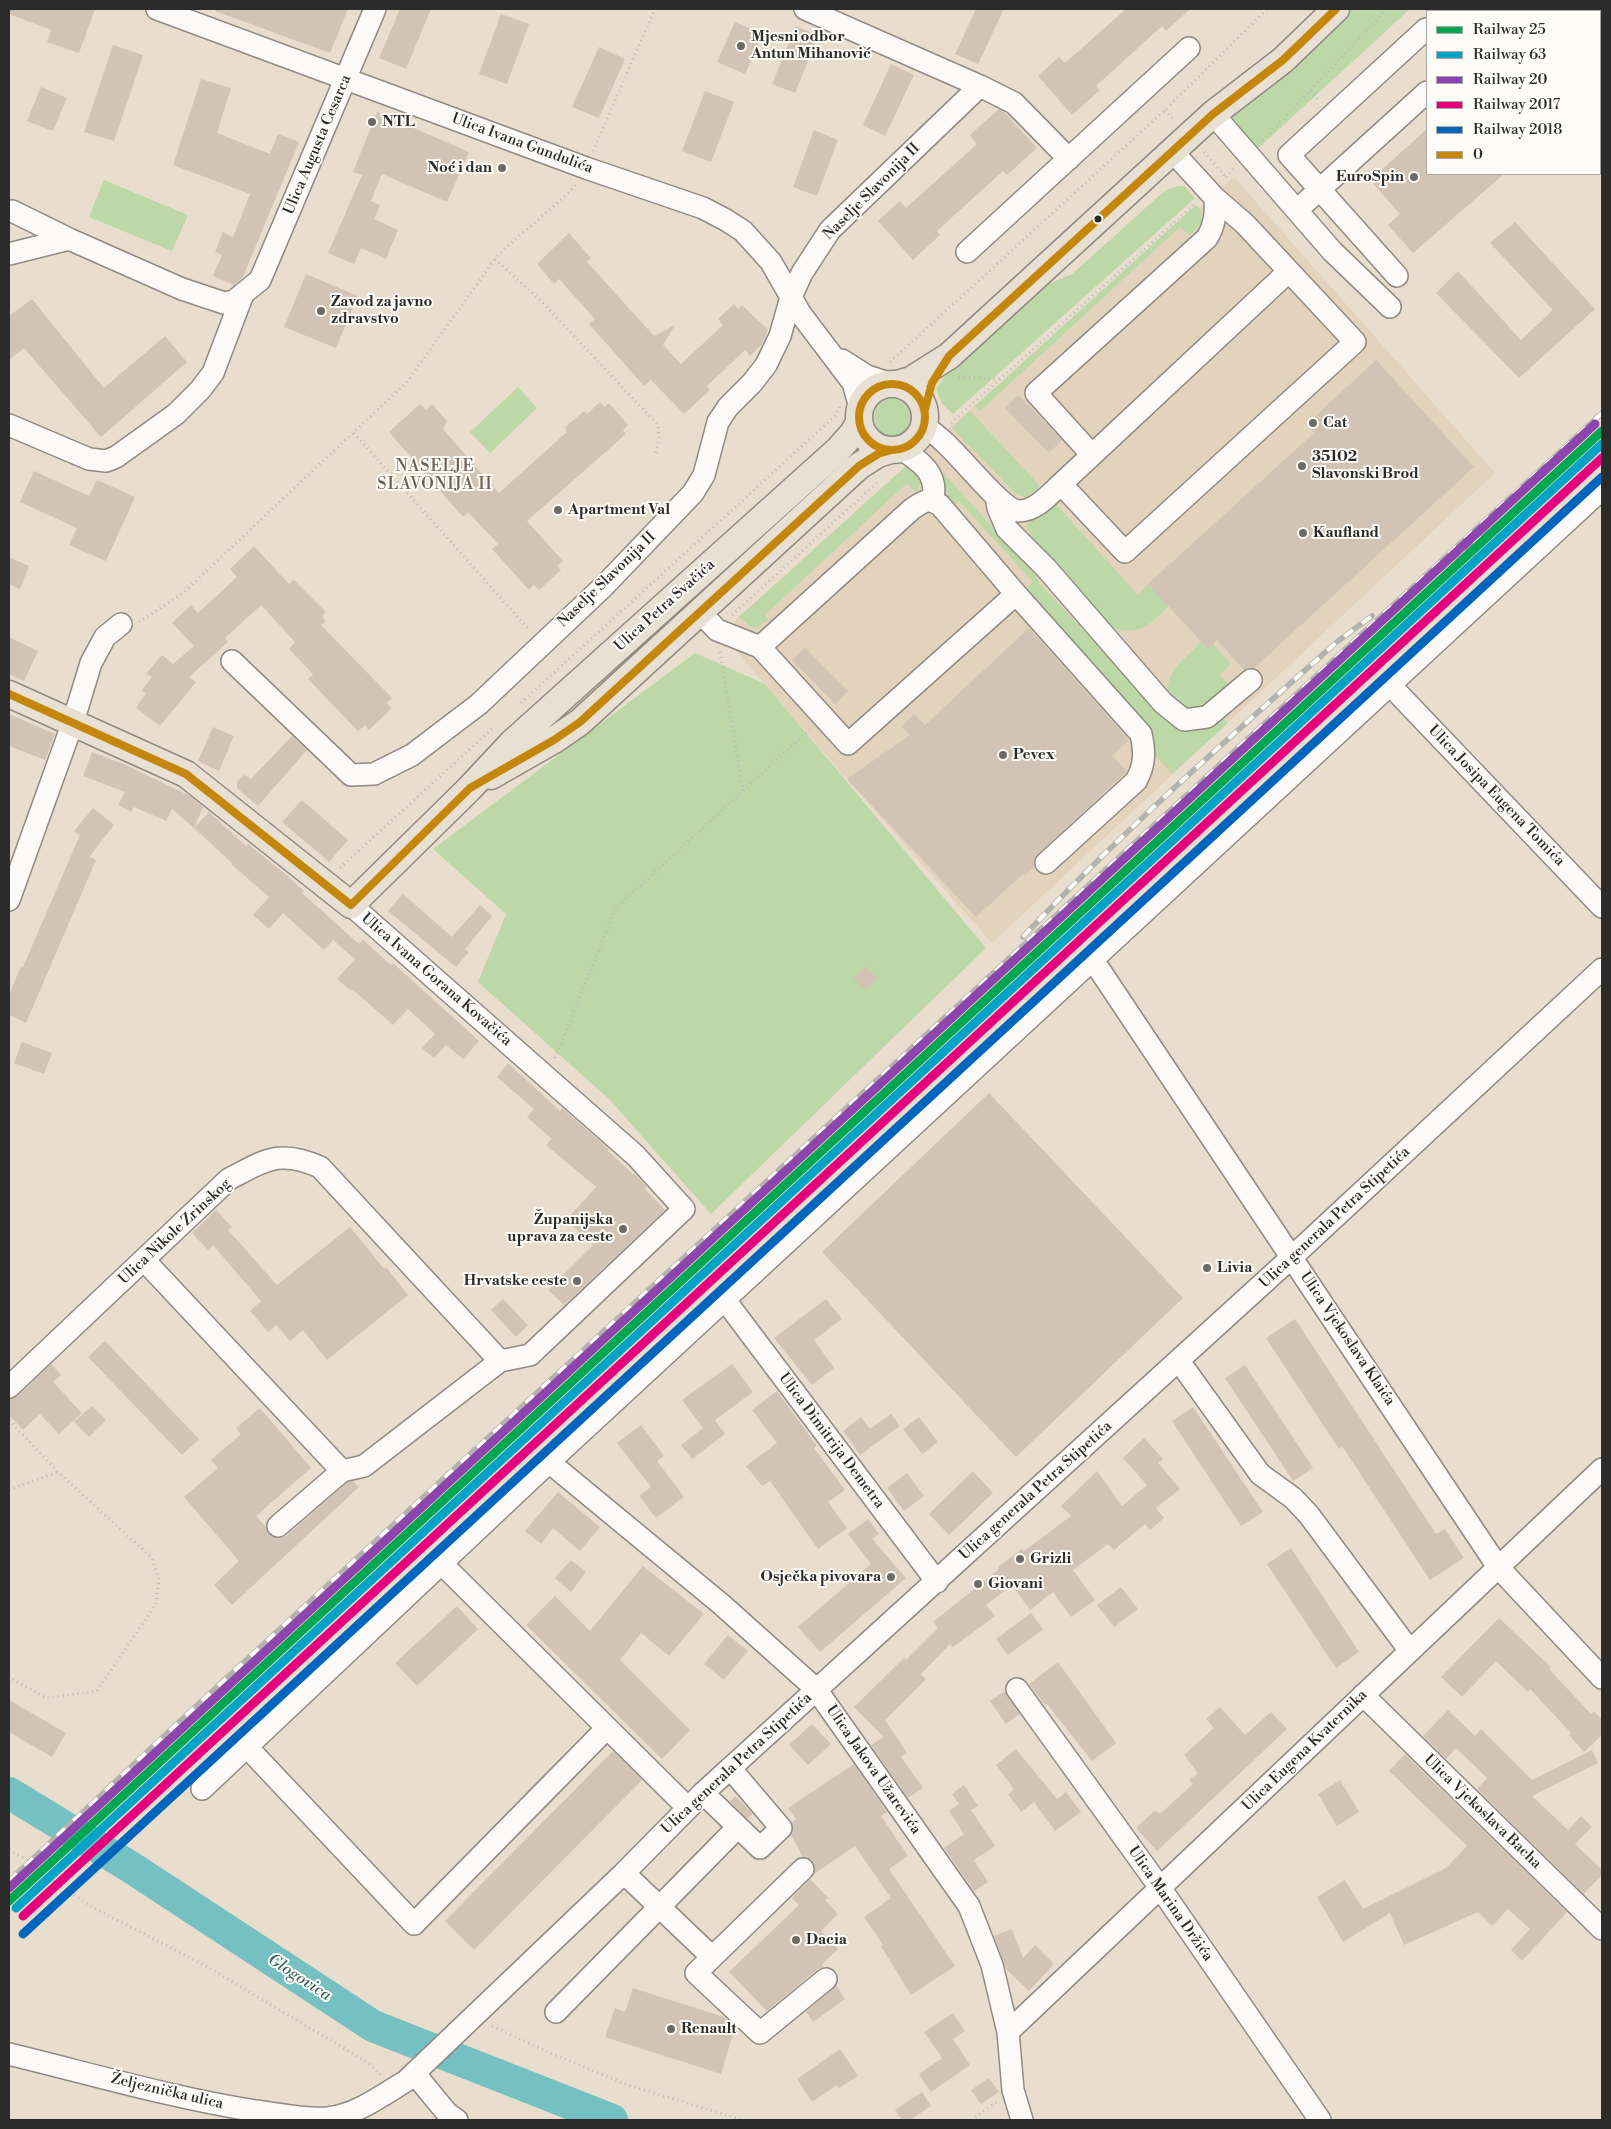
<!DOCTYPE html>
<html>
<head>
<meta charset="utf-8">
<style>
	body { margin:0 }
	#map { position:relative; width:1611px; height:2129px; overflow:hidden; background:#e9ddce; font-family:"Libre Bodoni",serif }
	canvas { display:block }
	.frame { position:absolute; inset:0; border:10px solid #2b2b2b; pointer-events:none }
	.legend { position:absolute; left:1426px; top:10px; width:175px; height:165px; box-sizing:border-box; background:#fdfcf7; border:1px solid #a9a8a5; margin:0; padding:6px 9px; list-style:none; font-size:15px; color:#2b2b2b }
	.legend li { display:flex; align-items:center; gap:10px; height:25px }
	.legend b { width:25px; border:1px solid #a9a8a5 }
</style>
</head>
<body>
<div id="map">
<canvas width="1611" height="2129"></canvas>
<div class="frame"></div>
<ul class="legend">
<li><b style="height:6px;background:#00a651"></b>Railway 25</li>
<li><b style="height:6px;background:#02a3c6"></b>Railway 63</li>
<li><b style="height:6px;background:#8e44ad"></b>Railway 20</li>
<li><b style="height:6px;background:#e5007d"></b>Railway 2017</li>
<li><b style="height:6px;background:#0065bd"></b>Railway 2018</li>
<li><b style="height:6px;background:#c4870b"></b>0</li>
</ul>
</div>
<script>
const ctx = document.querySelector('canvas').getContext('2d');
ctx.lineJoin = 'round';
function fill(path, color) { ctx.fillStyle = color; ctx.fill(path, 'evenodd'); }
function trace(path, color, width, dash) { ctx.strokeStyle = color; ctx.lineWidth = width; ctx.lineCap = dash ? 'butt' : 'round'; ctx.setLineDash(dash || []); ctx.stroke(path); }
function label(font, color, halo, rows, align = 'center') {
  ctx.font = font + ' "Libre Bodoni",serif'; ctx.lineWidth = 4; ctx.setLineDash([]); ctx.textBaseline = 'middle'; ctx.strokeStyle = halo; ctx.fillStyle = color; for (const [text, x, y, turn = 0] of rows) {
    ctx.save(); ctx.translate(x, y); ctx.rotate((+turn || 0) * Math.PI / 180); ctx.textAlign = isNaN(turn) ? turn : align; if (halo) ctx.strokeText(text, 0, 0); ctx.fillText(text, 0, 0); ctx.restore();
  }
}
fill(new Path2D(`
	M1234 177 1495 473 992 943 849 782 721 633 906 466Z`), '#e3d3bd');
fill(new Path2D(`
	M1344 9H1410L1254 152 1229 120 1235 108Z
	M1426 9H1517L1519 11H1428Z
	M104 180 188 215 172 251 89 217Z
	M1178 186H1184L1195 198 953 414C944 406 938 400 937 388L948 372 1046 285 1072 274 1081 266 1160 195 1166 190Z
	M1196 205 1201 210V223L1190 235 1180 227 980 411 975 406Z
	M518 387 537 408 490 453 470 432Z
	M874 417a20 20 0 1 1 40 0a20 20 0 1 1-40 0Z
	M970 411 1039 485 1035 491 1026 497 1017 495 952 428Z
	M926 453 1038 579 1039 583 1134 684 1136 689 1164 716 1220 714 1228 723 1172 774 1149 748 1153 743 1152 736 1145 724 1024 591 1033 582 959 501 950 510 924 456Z
	M906 466 912 469 920 483 917 493 907 483 765 615 769 620 757 627H751L739 617Z
	M1053 501 1138 595 1148 584 1169 606C1149 625 1141 636 1113 628L1044 556 1026 526Z
	M1201 642 1208 649 1213 644 1231 664 1220 675 1230 685C1223 691 1213 706 1204 708 1186 714 1163 702 1169 681 1173 666 1191 653 1201 642Z
	M695 653 765 684 986 948 711 1214 609 1099 478 982 506 914 433 849Z`), '#bcd8a7');
trace(new Path2D(`
	M9 1793 132 1868 373 2026 612 2120`), '#75c0c0', 32);
fill(new Path2D(`
	M9 9H95L79 53 47 42 51 30 9 14Z
	M215 9H348L330 53 215 11Z
	M400 9H431L406 69 379 58Z
	M976 9H1004L978 64 955 54Z
	M1126 9H1190L1166 31 1162 26 1096 86 1100 90 1072 115 1038 76 1059 57 1065 63Z
	M501 14 529 24 507 84 479 74Z
	M735 22 763 34 745 74 717 62Z
	M796 26 818 36 795 93 772 84Z
	M113 45 143 55 114 141 84 132Z
	M599 47 625 59 599 118 572 107Z
	M891 64 914 75 885 136 863 125Z
	M201 79 231 88 217 133 270 154 278 134 299 142 243 277 234 285 213 276 222 255 215 252 223 232 233 237 250 194 173 165Z
	M41 87 67 98 53 131 27 121Z
	M705 91 734 102 711 162 682 151Z
	M999 109 1004 112 1037 148 1007 175 1003 171 937 231 940 235 913 260 878 221 900 201 906 208 977 144 970 135Z
	M377 112 469 152 447 202 382 174 371 201 380 205 374 219 398 230 386 259 361 248 354 264 328 253 362 175 353 172Z
	M1427 129V174H1504L1413 253 1388 225 1400 214 1370 180Z
	M814 130 838 140 817 196 793 187Z
	M1515 222 1595 309 1519 378 1436 293 1458 271 1521 340 1553 310 1490 243Z
	M569 233 591 258 587 262 654 336 675 325 663 345 681 364 723 325 718 319 734 304 738 309 742 305 768 330 762 344 750 356 745 350 707 386 710 390 684 414 651 380 644 386 589 324 595 319 559 279 554 284 537 264Z
	M306 274 358 296 336 348 284 327Z
	M32 299 104 388 165 336 187 362 101 437 24 348 9 360V316Z
	M1376 360 1474 467 1254 668 1244 670 1217 640 1208 649 1148 584 1314 433 1307 424Z
	M1018 395 1062 440 1049 453 1005 408Z
	M600 402 605 407 609 403 628 425 623 430 626 434 527 521 563 561 557 566 561 570 539 590 534 585 529 590 492 549 498 544 468 512 463 517 389 432 420 404 426 410 432 404 447 421 443 429 499 493 567 432 565 427 584 411 587 414Z
	M34 471 89 496 97 480 135 497 106 561 69 545 77 528 20 502Z
	M254 546 289 584 294 580 326 612 322 616 326 621 321 625 392 698 386 703 392 708 369 730 365 725 358 731 308 679 313 674 289 649 295 642 261 605 225 638 228 642 189 677 196 682 160 726 136 708 146 693 141 691 152 677 146 674 162 655 173 664 194 646 172 623 191 605 198 613 237 577 230 569Z
	M9 557 29 566 20 589 9 584Z
	M1029 628 1129 740 1112 756 1127 771 1038 854 1034 860V867L1025 876 1023 874 976 917 847 779 910 735 902 727 914 714 925 725Z
	M9 637 38 651 24 681 9 674Z
	M805 648 848 691 835 704 792 660Z
	M9 714 55 734 45 760 9 746Z
	M213 727 234 736 219 771 198 761Z
	M292 736 307 750 258 806 237 788V782L244 775 251 779Z
	M92 752 126 765 190 796 203 807 194 828 172 809 166 821 134 807 131 812 118 805 125 792 83 776Z
	M302 800 348 840 329 862 282 822Z
	M93 808 114 825 89 857 96 860 26 1023 9 1015V995L21 966 23 967 80 835 74 831Z
	M209 812 246 846 248 844 284 873 304 891 302 893 359 944 363 940 391 965 393 963 479 1041 463 1059 446 1045 434 1058 422 1048 435 1034 408 1009 393 1025 352 989 351 991 337 979 355 959 333 940 324 950 283 913 269 929 253 915 269 897 231 864 232 863 194 828Z
	M403 894 452 937 480 905 492 916 465 949 469 952 456 967 388 911Z
	M865 966 878 978 867 991 853 978Z
	M22 1042 52 1053 44 1074 14 1063Z
	M508 1063 560 1111 562 1108 609 1149 608 1151 634 1175 635 1174 647 1187 645 1189 665 1210 564 1305 548 1290 593 1245 566 1220 596 1187 546 1145 552 1139 527 1117 534 1109 497 1077Z
	M989 1093 1183 1298 1016 1457 822 1252Z
	M216 1210 232 1227 228 1230 277 1285 350 1227 384 1269 386 1267 408 1295 327 1360 303 1330 290 1341 276 1325 268 1332 250 1311 261 1301 213 1245 208 1250 192 1233Z
	M503 1299 528 1325 516 1337 491 1310Z
	M826 1299 842 1319 814 1340 834 1368 812 1385 774 1338Z
	M1295 1319 1436 1534 1445 1529 1464 1558 1430 1580 1342 1446 1339 1449 1266 1338Z
	M105 1341 199 1439 182 1455 88 1357Z
	M51 1364 61 1375 53 1382 82 1413 59 1434 40 1414 23 1430 9 1415V1399L18 1396Z
	M732 1364 753 1392 715 1420 725 1434 692 1459 681 1445 703 1428 682 1400Z
	M1245 1365 1313 1468 1293 1481 1225 1378Z
	M777 1391 817 1446 814 1448 845 1490 828 1502 847 1528 818 1549 770 1481 762 1486 746 1466 777 1443 752 1410Z
	M92 1406 106 1420 89 1437 74 1422Z
	M1193 1407 1263 1512 1241 1526 1172 1421Z
	M260 1408 311 1468 256 1516 266 1527 269 1534 277 1538 286 1536 348 1482 353 1481 359 1487 232 1605 214 1585 239 1561 184 1497 218 1468 211 1460 241 1434 236 1428Z
	M891 1414 900 1426 860 1455 843 1431 861 1417 870 1429Z
	M919 1417 938 1442 922 1454 903 1429Z
	M641 1425 664 1456 657 1461 684 1497 656 1518 639 1496 651 1487 617 1443Z
	M1144 1438 1163 1459 1158 1463 1180 1489 1156 1508 1164 1518 1150 1530 1145 1524 1114 1550 1108 1544 1073 1570 1095 1600 1071 1617 1053 1592 1030 1610 1012 1585 986 1605 995 1616 953 1647 950 1644 921 1674 926 1679 885 1720 907 1753 901 1757 923 1788 908 1798 871 1745 884 1737 854 1707 904 1658 906 1660 938 1628 933 1622 999 1569 998 1567 1022 1549 1024 1551 1071 1516 1061 1506 1097 1471 1122 1506 1147 1485 1123 1458Z
	M973 1471 993 1493 949 1535 929 1514Z
	M907 1473 924 1496 904 1511 887 1488Z
	M558 1492 600 1527 580 1551 553 1528 541 1544 525 1531Z
	M868 1519 879 1534 872 1539 906 1578 820 1652 798 1627 871 1564 848 1534Z
	M1291 1548 1359 1652 1336 1668 1267 1564Z
	M571 1560 586 1572 571 1592 555 1578Z
	M643 1566 704 1614 669 1656 641 1633 620 1660 690 1730 662 1759 526 1625 555 1596 590 1631Z
	M1121 1587 1138 1609 1114 1627 1097 1605Z
	M457 1606 478 1629 417 1686 395 1663Z
	M1031 1613 1043 1629 1008 1655 996 1639Z
	M1499 1618 1551 1667 1549 1669 1591 1714 1594 1711 1602 1720V1735L1584 1752 1569 1735 1571 1733 1530 1689 1528 1692 1496 1661 1462 1697 1441 1677Z
	M728 1635 748 1651 724 1680 704 1664Z
	M1058 1662 1116 1743 1092 1761 1047 1704 1046 1706 1041 1700 1029 1684Z
	M1005 1691 1020 1714 1006 1724 990 1701Z
	M9 1700 66 1733 52 1757 9 1732Z
	M1220 1707 1245 1735 1271 1712 1287 1729 1157 1851 1136 1828 1154 1811 1161 1813 1193 1784 1189 1780 1198 1773 1184 1755 1214 1728 1206 1719Z
	M1448 1710 1475 1736 1481 1729 1532 1780 1592 1750 1598 1763 1532 1796 1568 1830 1581 1816 1592 1827 1575 1844 1602 1870V1875L1584 1894 1477 1789 1487 1778 1456 1748 1446 1759 1423 1736Z
	M812 1724 831 1744 808 1765 789 1745Z
	M1016 1749 1057 1799 1066 1792 1081 1812 1055 1831 1034 1802 1021 1812 1008 1794 1014 1789 996 1765Z
	M613 1751 642 1780 474 1950 445 1921Z
	M1405 1754 1567 1912 1522 1961 1511 1950 1530 1929 1508 1909 1492 1926 1478 1912 1404 1945 1390 1913 1343 1942 1317 1897 1345 1880 1363 1909 1446 1868 1467 1846 1389 1771Z
	M854 1764 887 1812 881 1816 908 1856 889 1869 955 1966 911 1995 881 1946 883 1945 864 1917 891 1898 855 1846 814 1874 815 1866 812 1861 803 1857 791 1835 793 1831 792 1822 796 1819 788 1808Z
	M1340 1780 1359 1812 1337 1826 1318 1794Z
	M964 1785 978 1806 971 1810 995 1846 974 1860 988 1882 974 1891 944 1848 964 1834 949 1811 959 1804 952 1794Z
	M735 1796 753 1814 747 1819 730 1801Z
	M810 1879 828 1898 825 1900 838 1914 821 1931 838 1949 822 1964 824 1967 818 1969 767 2011 729 1972 799 1905 792 1898Z
	M1012 1929 1023 1958 1035 1945 1054 1964 1029 1991 1006 1969 994 1936Z
	M836 1985 845 1999 813 2022 806 2012Z
	M633 1988 724 2017 735 2027 721 2074 605 2037 615 2008 625 2012Z
	M953 2013 965 2031 953 2039 970 2065 931 2092 919 2074 942 2058 924 2032Z
	M840 2049 858 2076 839 2088 837 2085 812 2102 797 2079Z
	M989 2078 999 2092 981 2104 971 2090Z
	M922 2092 931 2106 910 2120H902L895 2110Z`), '#d1c4b5');
const minor = new Path2D(`
	M157 9 586 168 703 208 726 220 743 231 771 262 800 313 853 383 860 407
	M805 9 980 86 1014 103 1069 159
	M1213 114 1332 251 1390 307
	M1297 210 1427 92
	M12 211 69 239
	M967 252 1189 48
	M9 254 69 239 182 289 224 303 234 301 260 280 375 9
	M1397 276 1289 155 1426 29 1427 31
	M842 360 867 376 888 383
	M9 425 89 459 106 461 116 457 176 414 200 390 213 373 243 294
	M924 427C951 439 998 510 1019 511 1036 511 1050 494 1061 484L1288 272
	M900 449C920 460 940 475 932 501
	M1092 455 1036 393 1207 238C1215 225 1216 213 1215 198
	M1061 484 1125 552 1355 342 1245 224 1215 198 1172 151
	M996 496 998 508 1007 529 1046 568 1163 703 1184 720 1207 717 1251 680
	M700 612 717 630 760 647 848 744 1016 594
	M760 647 912 509C923 502 927 497 940 505L1016 594 1141 734C1145 752 1145 765 1136 781L1046 863
	M232 661 351 775 374 774 412 755 479 704 604 586 693 493 704 475 718 422 728 407 752 383 766 365 780 336 791 297 802 273 830 230 980 86
	M1390 685 1602 907
	M9 900 73 722 91 663 105 637 121 624
	M1093 960 1498 1567 1602 1678
	M144 1260 342 1471
	M725 1300 937 1582
	M1179 1361 1260 1474 1293 1498 1309 1515 1410 1651
	M9 1387 229 1179C266 1160 279 1149 320 1167L500 1361
	M549 1462 721 1604 816 1689 969 1906 992 1965 1008 2032 1013 2090 1022 2120
	M278 1526 342 1471 364 1466 500 1361 530 1355 684 1209 636 1156 351 905
	M442 1564 688 1808
	M1017 1689 1161 1889 1320 2120
	M1363 1695 1602 1929
	M247 1747 414 1924 607 1728
	M202 1789 549 1462 1602 489
	M703 1793 760 1848 781 1828 730 1768
	M803 1869 696 1973 760 2033 826 1979
	M624 1873 712 1957
	M556 2012 738 1827
	M1008 2032 1602 1469
	M9 2054C91 2074 173 2098 256 2111 280 2114 304 2120 328 2118 358 2114 381 2096 406 2081L624 1873 703 1793 1292 1257 1602 969
	M414 2073 447 2113 457 2120`);
const major = new Path2D(`
	M1558 9 1560 11
	M1600 71 1602 75
	M1600 99 1602 102
	M859 417a33 33 0 1 1 66 0a33 33 0 1 1-66 0Z
	M897 384 911 380 949 356 1213 114 1283 60 1336 9
	M9 694 186 774 351 905 470 788 512 743 838 450 853 433 859 423
	M491 776 554 740 580 722 859 466 878 454 891 450`);
trace(minor, '#908a82', 24);
trace(major, '#908a82', 29);
trace(new Path2D(`
	M1527 9 1529 11
	M1584 9 1586 11
	M1600 34 1602 38
	M1310 91 1320 101
	M1165 110 1174 120
	M1263 141 1387 9
	M593 151 655 9
	M1204 152 1226 177
	M1226 177 1235 168
	M495 259 541 301 658 425 659 438 655 456
	M890 362 1165 110 1267 9
	M959 377 1000 379
	M951 423 1196 203
	M354 433 530 631
	M732 615 877 483
	M139 622 182 594 407 382 495 259C520 232 550 212 576 185
	M720 652 743 791
	M521 703 837 414 840 406
	M340 868 494 727
	M555 1058 616 908 810 729
	M9 1420 58 1472 152 1558 159 1580 156 1604 97 1691 46 1698 9 1677
	M9 1490 58 1472
	M9 1850 43 1869 51 1880 94 1908 204 1965 367 2062 381 2075
	M492 2026 548 2052 625 2084 742 2120
	M971 2120 998 2101`), '#bdbbb8', 3, [1, 4]);
trace(minor, '#fcfaf8', 21);
trace(major, '#e9e0d4', 26);
const rail = new Path2D(`
	M1455 556 1514 513
	M1023 937C1121 832 1230 737 1338 641L1372 616
	M9 1881 194 1708 1602 413`);
trace(rail, '#b3b2af', 5.5);
trace(rail, '#fdfcf7', 4, [11]);
trace(new Path2D(`
	M859 417a33 33 0 1 1 66 0a33 33 0 1 1-66 0Z
	M925 409 932 383 949 356 1213 114 1283 60 1336 9
	M9 694 186 774 351 905 470 788 554 740 580 722 859 466 878 454 891 450`), '#c4870b', 8);
trace(new Path2D(`
	M9 1901 1602 431`), '#00a651', 9);
trace(new Path2D(`
	M16 1908 1602 444`), '#02a3c6', 9);
trace(new Path2D(`
	M9 1888 1595 424`), '#8e44ad', 9);
trace(new Path2D(`
	M23 1916 1602 458`), '#e5007d', 9);
trace(new Path2D(`
	M23 1934 1602 477`), '#0065bd', 9);
for (const [x, y, r, color] of [
	[741,46,5,"#6e6964"],
	[372,122,5,"#6e6964"],
	[502,168,5,"#6e6964"],
	[1414,177,5,"#6e6964"],
	[1098,219,4.5,"#2b2b2b"],
	[321,311,5,"#6e6964"],
	[1313,423,5,"#6e6964"],
	[1302,466,5,"#6e6964"],
	[558,510,5,"#6e6964"],
	[1303,533,5,"#6e6964"],
	[1003,755,5,"#6e6964"],
	[623,1229,5,"#6e6964"],
	[1207,1268,5,"#6e6964"],
	[577,1281,5,"#6e6964"],
	[1020,1559,5,"#6e6964"],
	[891,1577,5,"#6e6964"],
	[978,1584,5,"#6e6964"],
	[796,1940,5,"#6e6964"],
	[671,2029,5,"#6e6964"]
]) { const dot = new Path2D(); dot.arc(x, y, r, 0, 2 * Math.PI); ctx.fillStyle = color; ctx.fill(dot); trace(dot, '#fdfcf7', 2); }
label('bold 15px', '#2b2b2b', '#fdfcf7', [
	["Mjesni odbor",751,37],
	["Antun Mihanović",751,54],
	["NTL",382,122],
	["Noć i dan",492,168,"right"],
	["EuroSpin",1404,177,"right"],
	["Zavod za javno",331,302],
	["zdravstvo",331,319],
	["Cat",1323,423],
	["35102",1312,457],
	["Slavonski Brod",1312,474],
	["Apartment Val",568,510],
	["Kaufland",1313,533],
	["Pevex",1013,755],
	["Županijska",613,1220,"right"],
	["uprava za ceste",613,1237,"right"],
	["Livia",1217,1268],
	["Hrvatske ceste",567,1281,"right"],
	["Grizli",1030,1559],
	["Osječka pivovara",881,1577,"right"],
	["Giovani",988,1584],
	["Dacia",806,1940],
	["Renault",681,2029]
], 'left');
label('15px', '#2b2b2b', '#fdfcf7', [
	["Ulica Ivana Gundulića",522,144,20],
	["Ulica Augusta Cesarca",318,145,-67],
	["Naselje Slavonija II",872,192,-45],
	["Naselje Slavonija II",607,580,-44],
	["Ulica Petra Svačića",665,606,-42],
	["Ulica Josipa Eugena Tomića",1496,796,46],
	["Ulica Ivana Gorana Kovačića",436,980,41],
	["Ulica generala Petra Stipetića",1335,1218,-43],
	["Ulica Nikole Zrinskog",175,1232,-43],
	["Ulica Vjekoslava Klaića",1347,1339,56],
	["Ulica Dimitrija Demetra",831,1441,53],
	["Ulica generala Petra Stipetića",1036,1491,-42],
	["Ulica Eugena Kvaternika",1305,1751,-44],
	["Ulica generala Petra Stipetića",737,1764,-43],
	["Ulica Jakova Užarevića",873,1770,55],
	["Ulica Vjekoslava Bacha",1482,1812,44],
	["Ulica Marina Držića",1170,1904,55],
	["Željeznička ulica",167,2092,13]
]);
ctx.letterSpacing = '1px';
label('16px', '#6d5d4e', '#fdfcf7', [
	["NASELJE",435,467],
	["SLAVONIJA II",435,485]
]);
ctx.letterSpacing = '0px';
label('italic 16px', '#356164', '#fdfcf7', [
	["Glogovica",299,1978,33]
]);
</script>
</body>
</html>
